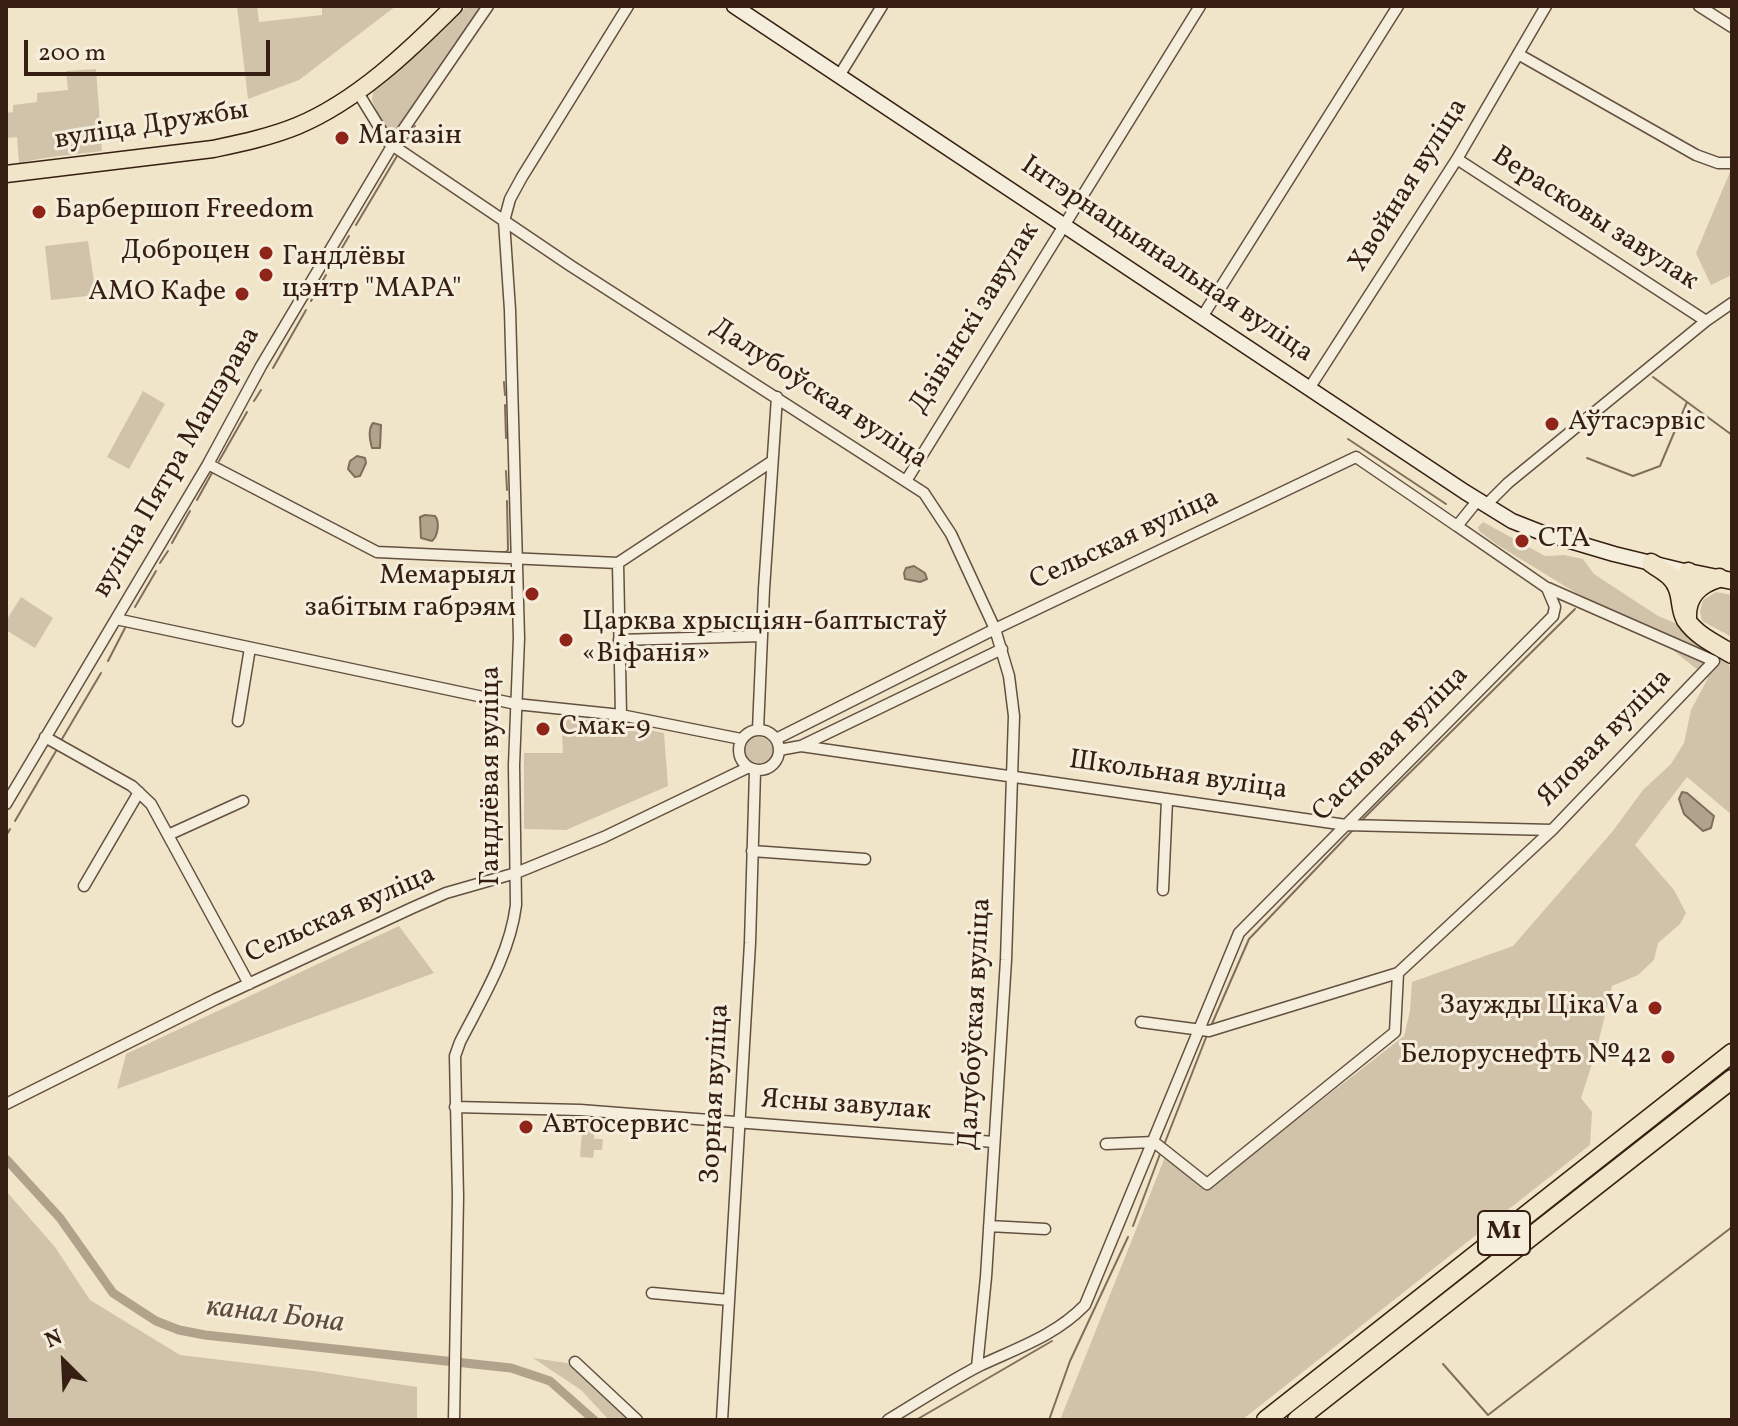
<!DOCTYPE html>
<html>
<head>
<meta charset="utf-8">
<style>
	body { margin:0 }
	#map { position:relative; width:1738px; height:1426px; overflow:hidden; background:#f0e5c9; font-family:Vollkorn,serif }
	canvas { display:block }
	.frame { position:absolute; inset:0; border:8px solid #361f12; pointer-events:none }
	.north { position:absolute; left:24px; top:1322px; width:80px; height:80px; -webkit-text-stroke:6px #f5eedc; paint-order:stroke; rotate:336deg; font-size:22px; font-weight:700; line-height:32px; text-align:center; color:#361f12 }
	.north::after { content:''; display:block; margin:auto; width:28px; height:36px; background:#361f12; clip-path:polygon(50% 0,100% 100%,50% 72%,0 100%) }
	.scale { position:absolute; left:24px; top:40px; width:246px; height:36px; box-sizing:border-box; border:4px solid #361f12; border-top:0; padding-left:10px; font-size:24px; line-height:28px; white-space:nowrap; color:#361f12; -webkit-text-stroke:6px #f5eedc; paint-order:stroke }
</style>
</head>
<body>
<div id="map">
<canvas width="1738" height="1426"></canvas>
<div class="frame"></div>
<div class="north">N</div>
<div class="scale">200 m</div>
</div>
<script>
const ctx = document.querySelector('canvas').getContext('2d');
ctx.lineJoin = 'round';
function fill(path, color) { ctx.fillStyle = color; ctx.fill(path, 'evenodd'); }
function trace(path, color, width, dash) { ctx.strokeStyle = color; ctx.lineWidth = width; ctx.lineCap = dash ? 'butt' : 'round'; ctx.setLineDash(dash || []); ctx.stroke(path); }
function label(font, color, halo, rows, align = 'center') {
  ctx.font = font + ' Vollkorn,serif'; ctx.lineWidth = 6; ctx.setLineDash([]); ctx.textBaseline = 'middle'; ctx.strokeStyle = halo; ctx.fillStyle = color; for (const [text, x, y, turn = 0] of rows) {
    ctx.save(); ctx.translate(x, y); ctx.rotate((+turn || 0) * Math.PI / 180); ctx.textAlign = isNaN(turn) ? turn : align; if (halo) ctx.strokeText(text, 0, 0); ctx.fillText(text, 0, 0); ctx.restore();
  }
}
fill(new Path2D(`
	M237 6H257L259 22 322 15V7L396 6 299 80 248 99Z
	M467 6H485L396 129 389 133 385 131 372 100 373 90 441 33Z
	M96 69 102 151 44 158 19 163 17 137 6 138V113L13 112V105L37 102V93L68 90 66 71Z
	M1730 172 1732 275 1711 285 1696 253Z
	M88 241 96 295 51 300 45 246Z
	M143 391 165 404 129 469 107 457Z
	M1483 522 1545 556 1564 555 1583 559 1594 574 1658 616 1680 625 1727 660 1732 671V815L1687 777 1635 845 1674 890 1686 913 1680 924 1658 943 1654 960 1638 975 1612 986 1596 1052 1581 1098 1592 1112 1590 1145 1242 1420H1060L1165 1157 1205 1191 1404 1036 1410 1011 1412 982 1513 946 1612 832 1643 790 1671 764 1684 743 1691 710 1708 678 1660 640 1609 613 1496 544 1479 531 1478 527Z
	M1716 592 1732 595V637L1702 621 1700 611 1703 600Z
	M21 597 53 618 35 648 6 630V621Z
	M561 717 626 725 664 733 668 786 566 830 524 829V753H563Z
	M743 752a15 15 0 1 1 30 0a15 15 0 1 1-30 0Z
	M399 926 434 973 117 1089 126 1054Z
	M583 1120H595L594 1139H603L602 1150H594L593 1158 580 1157Z
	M6 1191 55 1247 90 1300 180 1355 314 1371 417 1387V1420H6Z
	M533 1358 567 1363 629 1420H609L581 1390Z`), '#d0c3aa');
const water = new Path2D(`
	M373 423 381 425 380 448H372C370 441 368 429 373 423Z
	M357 456 365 458 366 463 360 476 355 477 348 469 350 461Z
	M425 515 435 516C440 522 438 536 432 541L421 538 420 517Z
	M914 566 925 573 927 579 920 582 905 579 904 573 906 568Z
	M1682 792 1687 793 1714 816 1711 828 1703 831 1684 814 1679 799Z`);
fill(water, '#b1a28b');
trace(water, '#806e5b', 2);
trace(new Path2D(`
	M403 146 415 126
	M356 225 397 156
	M332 265 349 236
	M311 301 326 275
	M273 368 306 310
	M1653 377 1732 435
	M504 382 505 395
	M254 401 261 390
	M505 405 506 438
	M1348 439 1446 504
	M1587 458 1633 476 1660 466 1687 402
	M219 461 247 412
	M506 471 507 490
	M197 500 212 473
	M172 543 190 511
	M485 552H506L508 550 507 501
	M160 563 168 551
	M135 607 156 571
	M108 661 125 628
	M62 739 101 673
	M15 821 56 751
	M1360 822 1575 609
	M6 836 10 829
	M1211 1026 1249 939 1353 830
	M1164 1145 1207 1035
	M1133 1226 1160 1154
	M1443 1364 1488 1415 1732 1227
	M916 1420 1052 1341
	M1049 1420 1070 1361 1128 1237`), '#806e5b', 2);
trace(new Path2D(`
	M6 1159 60 1218 113 1293 156 1321 179 1330 205 1335 511 1368 550 1381 594 1420`), '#b1a28b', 9);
const street = new Path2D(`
	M1699 6 1732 27
	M1518 54 1696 155 1718 163H1732
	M839 76 882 6
	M357 91 389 143 571 266 924 493 951 534 995 629 1009 676 1014 716 1006 960 986 1277 977 1367
	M1457 159 1706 321
	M1202 317 1398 6
	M1310 387 1457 159 1546 6
	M208 464 377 552 618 563 771 462
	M906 481 1200 6
	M1486 505 1508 483 1706 321 1732 303
	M618 563 621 715
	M116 619 516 704 621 715 741 739
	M619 640 762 636
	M238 721 250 648
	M739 750a20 20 0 1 1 40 0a20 20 0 1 1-40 0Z
	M758 730 764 589 777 397
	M45 737 132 786 151 804 249 984
	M776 739 995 629 1356 457 1457 526 1478 500
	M801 746 1346 825 1552 830
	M779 750 801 746 1002 649
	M6 804 208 464 261 366 392 146 488 6
	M168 835 243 801
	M752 851 865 859
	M84 886 139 792
	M1163 890 1167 800
	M1141 1022 1209 1031 1398 973 1552 830 1714 661 1548 588
	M6 1104 216 999 412 908 446 893 516 873 604 837 747 768
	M455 1107 580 1110 994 1142
	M1106 1144 1154 1142 1207 1184 1395 1032 1398 973
	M989 1226 1045 1229
	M652 1293 729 1300
	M575 1362 637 1420
	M454 1420 458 1197 455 1056 460 1042C482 999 510 954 516 905L514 765 519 638 510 310 504 221 510 199 522 177 628 6
	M722 1420 750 943 755 771
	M888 1420C918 1402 948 1382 979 1366 1017 1348 1055 1336 1085 1305L1239 933 1553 616 1555 607 1547 588 1457 526`);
const secondary = new Path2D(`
	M734 6 1465 492 1512 521 1540 532 1614 554 1688 572`);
const primary = new Path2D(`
	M6 174 213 149C241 143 270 137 297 126 357 101 409 51 454 6
	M1688 572 1732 581`);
const highway = new Path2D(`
	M1651 563C1662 570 1674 576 1678 589 1682 599 1680 610 1686 620 1697 636 1715 644 1732 654
	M1684 602 1688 572
	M1687 618C1686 596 1699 584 1719 578
	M1266 1420 1732 1053
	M1297 1420 1732 1079`);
trace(street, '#645040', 13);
trace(secondary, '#361f12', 17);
trace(primary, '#361f12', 19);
trace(highway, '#361f12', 21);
trace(street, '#f5eedc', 10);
trace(secondary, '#f5eedc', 14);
trace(primary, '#f0e5c9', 16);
trace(highway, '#f0e5c9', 18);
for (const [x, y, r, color] of [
	[342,138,8,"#8f2418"],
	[39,212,8,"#8f2418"],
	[266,253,8,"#8f2418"],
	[266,275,8,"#8f2418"],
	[242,294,8,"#8f2418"],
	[1552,424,8,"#8f2418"],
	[1522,541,8,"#8f2418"],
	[532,594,8,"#8f2418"],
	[566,640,8,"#8f2418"],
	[543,729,8,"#8f2418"],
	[1655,1008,8,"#8f2418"],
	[1668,1057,8,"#8f2418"],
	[526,1127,8,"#8f2418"]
]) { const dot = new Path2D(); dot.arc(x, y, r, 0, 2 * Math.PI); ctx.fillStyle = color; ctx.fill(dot); trace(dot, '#f5eedc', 3); }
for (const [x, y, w] of [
	[1504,1233,52]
]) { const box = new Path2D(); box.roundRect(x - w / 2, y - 22, w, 44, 6); ctx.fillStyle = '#f5eedc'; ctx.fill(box); trace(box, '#361f12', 2); }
label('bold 26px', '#361f12', null, [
	["М1",1504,1233]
]);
label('28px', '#361f12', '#f5eedc', [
	["вуліца Дружбы",152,127,-9],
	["Хвойная вуліца",1410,186,-58],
	["Верасковы завулак",1594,220,33],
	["Інтэрнацыянальная вуліца",1166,261,34],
	["Дзівінскі завулак",976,319,-58],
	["Далубоўская вуліца",818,395,33],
	["вуліца Пятра Машэрава",178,463,-60],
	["Сельская вуліца",1125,541,-25],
	["Яловая вуліца",1606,739,-46],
	["Сасновая вуліца",1392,745,-45],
	["Гандлёвая вуліца",493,776,-90],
	["Школьная вуліца",1178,777,8],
	["Сельская вуліца",341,916,-24],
	["Далубоўская вуліца",977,1024,-87],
	["Зорная вуліца",717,1094,-87],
	["Ясны завулак",846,1107,4]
]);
label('28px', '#361f12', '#f5eedc', [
	["Магазін",358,138],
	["Барбершоп Freedom",55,212],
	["Доброцен",250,253,"right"],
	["Гандлёвы",282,259],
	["цэнтр \"МАРА\"",282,291],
	["AMO Кaфе",226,294,"right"],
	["Аўтасэрвіс",1568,424],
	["СТА",1538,541],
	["Мемарыял",516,578,"right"],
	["забітым габрэям",516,610,"right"],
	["Царква хрысціян-баптыстаў",582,624],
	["«Віфанія»",582,656],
	["Смак-9",559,729],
	["Заужды ЦікаVа",1639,1008,"right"],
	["Белоруснефть №42",1652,1057,"right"],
	["Автосервис",542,1127]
], 'left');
label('italic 30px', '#614d3c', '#f5eedc', [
	["канал Бона",275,1317,7]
]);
</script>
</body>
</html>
